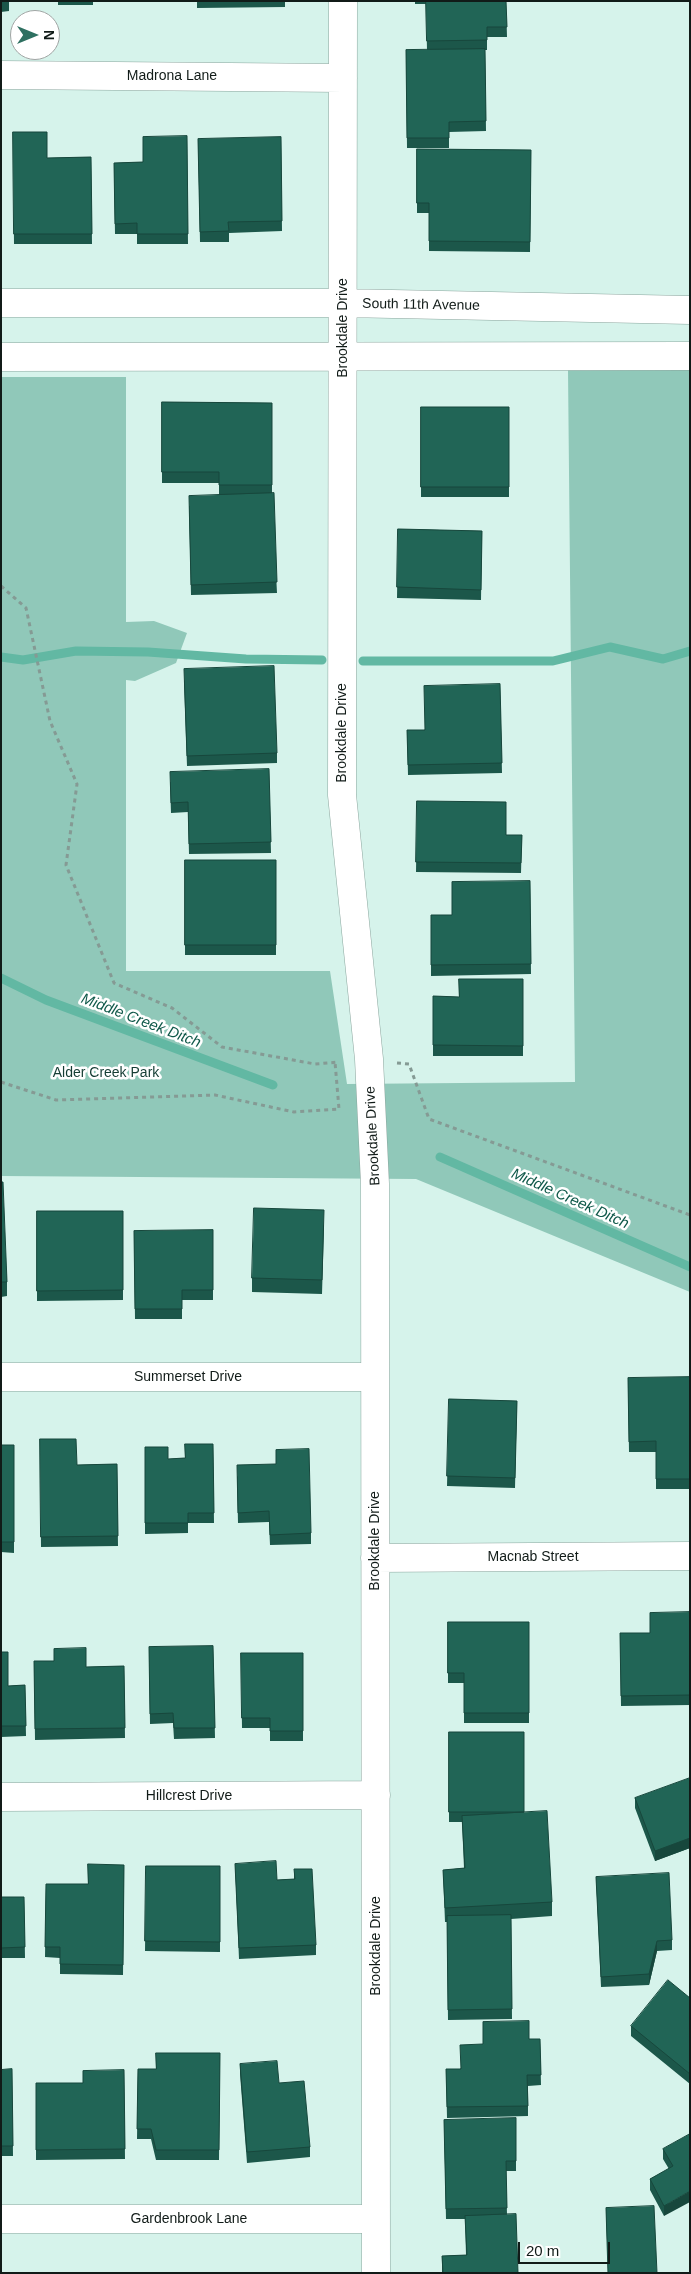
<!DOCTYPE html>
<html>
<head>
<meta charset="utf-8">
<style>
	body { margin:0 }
	#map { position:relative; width:691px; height:2274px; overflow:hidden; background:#d6f3eb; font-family:Helvetica,sans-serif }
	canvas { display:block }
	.frame { position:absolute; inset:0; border:2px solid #111b18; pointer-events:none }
	.north { position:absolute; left:10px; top:10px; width:50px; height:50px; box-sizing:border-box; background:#fff; border:1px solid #a0a4a3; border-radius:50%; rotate:90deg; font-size:14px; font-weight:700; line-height:20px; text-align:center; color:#111b18 }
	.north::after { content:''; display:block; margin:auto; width:18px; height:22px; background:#2e7061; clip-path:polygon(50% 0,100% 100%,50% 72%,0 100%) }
	.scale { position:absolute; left:518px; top:2242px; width:92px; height:22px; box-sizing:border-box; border:2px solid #111b18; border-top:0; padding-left:6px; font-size:15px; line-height:18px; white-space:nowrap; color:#111b18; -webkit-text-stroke:4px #fff; paint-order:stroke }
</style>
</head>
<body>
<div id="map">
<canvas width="691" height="2274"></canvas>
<div class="frame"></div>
<div class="north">N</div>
<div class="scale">20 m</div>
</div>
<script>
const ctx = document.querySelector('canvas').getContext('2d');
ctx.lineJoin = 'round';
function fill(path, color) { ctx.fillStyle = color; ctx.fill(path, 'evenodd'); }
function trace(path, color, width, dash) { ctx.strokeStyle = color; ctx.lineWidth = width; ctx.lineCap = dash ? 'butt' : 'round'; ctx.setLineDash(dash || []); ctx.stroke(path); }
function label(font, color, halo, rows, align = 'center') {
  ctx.font = font + ' Helvetica,sans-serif'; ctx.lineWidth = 5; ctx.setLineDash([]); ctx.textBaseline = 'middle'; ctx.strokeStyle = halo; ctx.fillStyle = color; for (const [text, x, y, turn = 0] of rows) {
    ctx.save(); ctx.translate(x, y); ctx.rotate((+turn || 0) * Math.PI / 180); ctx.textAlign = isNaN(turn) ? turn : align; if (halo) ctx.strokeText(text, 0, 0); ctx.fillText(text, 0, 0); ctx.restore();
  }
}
fill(new Path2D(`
	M690 369V1292L416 1179 1 1176V377H126V622L154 621 187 633 176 663 135 681 126 680V971H330L347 1084 575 1082 568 370Z`), '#90c8b9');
trace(new Path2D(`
	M1 657 23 660 76 651 148 652 246 659 322 660
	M363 661H553L610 647 663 659 690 651
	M1 978 46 1000 273 1085
	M440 1157 690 1267`), '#62b8a3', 9);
const minor = new Path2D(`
	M343 1 342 795 369 1059 375 1184 376 2273
	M1 75 343 78
	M1 303H343L690 310
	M1 357 690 356
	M1 1377H375
	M375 1558 690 1556
	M1 1797 376 1795
	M1 2219H376`);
trace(minor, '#8aa59d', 29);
trace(new Path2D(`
	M1 586 26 608 50 721 77 784 66 865 114 983 172 1008 222 1047 315 1064 339 1062
	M397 1063 409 1064 429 1119 690 1215
	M1 1082 56 1100 215 1095 294 1112 339 1109 335 1062`), '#859a94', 3, [4, 4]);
trace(minor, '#fff', 28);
fill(new Path2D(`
	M1 1H9V11L1 12Z
	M58 1H93V5H58Z
	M197 1H285V7L197 8Z
	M415 1H506L507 37H487V50H485L486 131 449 132V148H407L406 50H427L426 4H415Z
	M13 132 47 158 91 157 92 244H14Z
	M187 136 188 244H137V234H115L114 163 143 162Z
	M281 137 282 231 229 233V242H200L198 139Z
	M417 149 531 150 530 252 429 251V213H417Z
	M162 402 272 403V493L277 593 191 595 189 506 219 495V483H162Z
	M421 407H509V497H421Z
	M398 529 482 531 481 600 397 598Z
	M184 680 277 753V763L187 766Z
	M500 684 502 773 408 775 407 730H424Z
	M269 769 271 853 189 854 188 812 171 813 170 782Z
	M417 801 506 835H522L521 873 416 872Z
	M185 860H276V955H185Z
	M530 881 531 974 431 976V915H452Z
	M523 979V1056H433V996L459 997Z
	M1 1182 7 1282V1296L1 1297Z
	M37 1211H123V1300L37 1301Z
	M324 1225 322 1294 252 1292V1278Z
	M213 1230V1300H182V1319H135L134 1231Z
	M690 1377V1489H656V1452H629L628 1378Z
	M449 1399 517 1401 515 1488 447 1486Z
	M40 1439 77 1465 117 1464 118 1546 41 1547Z
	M213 1444 214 1523H188V1533L145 1534V1447L168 1459 185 1458Z
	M1 1445H14V1553L1 1552Z
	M237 1476 311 1533V1544L270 1545 269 1522 238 1523Z
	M690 1612V1705L621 1706 620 1633H650Z
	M448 1622H529V1723H464V1683H448Z
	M213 1646 215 1738 174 1739 173 1723 150 1724 149 1647Z
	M1 1652 8 1686 25 1685 26 1736 1 1737Z
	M241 1653H303V1741H270V1728H242Z
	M34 1661 86 1667 124 1666 125 1738 35 1740Z
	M449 1732 524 1812 552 1902V1916L511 1919 512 2019 448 2020 447 1922H445L443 1870 464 1868 462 1822H449Z
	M690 1778V1848L655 1861 635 1808V1798Z
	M235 1864 277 1880 294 1879V1869L316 1945V1955L239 1959Z
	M124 1865 123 1975 60 1974V1958L45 1957 46 1884H88Z
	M146 1866H220V1952L145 1951Z
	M596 1877 672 1940V1950L657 1951 649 1985 601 1987Z
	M1 1897H24L25 1958H1Z
	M690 1998V2084L631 2036V2026Z
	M529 2039H540L541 2085 528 2086V2116L447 2118 446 2069H460L483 2044Z
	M220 2053 219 2160H156L151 2139H137L138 2069H156Z
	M240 2064 279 2083 310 2147V2157L247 2163 240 2074Z
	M12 2069 13 2156H1V2070Z
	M124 2070 125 2159 36 2160V2083H83Z
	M516 2118V2171H506L507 2215 518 2273H442V2256L466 2255 465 2219H446L444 2120Z
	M690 2134 664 2216 650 2190V2179L669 2169 663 2159V2149Z
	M606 2208 657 2273H608Z`), '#1c574a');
fill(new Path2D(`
	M690 1838V1848L655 1861V1851Z
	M657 1941V1951L649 1985V1974Z
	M690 2191V2202L664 2216V2206Z`), '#17473c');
const building = new Path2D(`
	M426 1H506L507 27H487V40L427 41Z
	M485 49 486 121 449 122V138H407L406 50Z
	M13 132H47V158L91 157 92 234H14Z
	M187 136 188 234H137V223L115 224 114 163 143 162V137Z
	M281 137 282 221 228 222 229 231 200 232 198 139Z
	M417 149 531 150 530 242 429 241V203H417Z
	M162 402 272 403V485H219V472H162Z
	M421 407H509V487H421Z
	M274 493 277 582 191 585 189 496Z
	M398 529 482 531 481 590 397 587Z
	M274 666 277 753 187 756 184 669Z
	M500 684 502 763 408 765 407 730H425L424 686Z
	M269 769 271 842 189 844 188 802 171 803 170 772Z
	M417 801 506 802V835H522L521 863 416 862Z
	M185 860H276V945H185Z
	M530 881 531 964 431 965V915H452V882Z
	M459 979H523V1046L433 1045V996L459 997Z
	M1 1182H3L7 1282H1Z
	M254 1208 324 1210 322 1280 252 1278Z
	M37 1211H123V1290L37 1291Z
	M213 1230V1290H182V1309H135L134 1231Z
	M690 1377V1479H656V1441L629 1442 628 1378Z
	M449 1399 517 1401 515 1478 447 1476Z
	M40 1439H76L77 1465 117 1464 118 1536 41 1537Z
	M185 1444H213L214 1513H188V1523H145V1447H168V1459L185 1458Z
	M1 1445H14V1542H1Z
	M309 1449 311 1533 270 1535 269 1511 238 1513 237 1465 276 1464V1450Z
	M690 1612V1695L621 1696 620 1633H650V1613Z
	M448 1622H529V1713H464V1673H448Z
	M213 1646 215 1728H174L173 1713 150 1714 149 1647Z
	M86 1648V1667L124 1666 125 1728 35 1729 34 1661H54V1649Z
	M1 1652H8V1686L25 1685 26 1726H1Z
	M241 1653H303V1731H270V1718H242Z
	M449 1732H524V1812H449Z
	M690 1778V1838L655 1851 635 1798Z
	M547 1811 552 1902 445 1908 443 1870 465 1868 462 1816Z
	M276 1861 277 1880 295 1879 294 1869H312L316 1945 239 1948 235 1864Z
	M88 1864 124 1865 123 1965 60 1964V1947H45L46 1884H88Z
	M146 1866H220V1942L145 1941Z
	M669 1873 672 1940 657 1941 649 1974 601 1977 596 1877Z
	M1 1897H24L25 1947 1 1948Z
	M511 1915 512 2009 448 2010 447 1916Z
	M668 1980 690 1998V2074L631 2026Z
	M529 2021V2039H540L541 2075H527L528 2106 447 2107 446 2069H461L460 2045 483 2044V2022Z
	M156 2053H220L219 2150H156L151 2129H137L138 2069H156Z
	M277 2061 279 2083 304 2081 310 2147 247 2152 240 2064Z
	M12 2069 13 2146H1V2070Z
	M124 2070 125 2149 36 2150V2083H83V2071Z
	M516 2118V2161H506L507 2208 446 2209 444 2120Z
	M690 2134V2191L664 2206 650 2179 673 2166 663 2149Z
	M654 2206 657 2273H608L606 2208Z
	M516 2214 518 2273H443L442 2256 467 2255 465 2216Z`);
fill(building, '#216556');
trace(building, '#17473c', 1);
label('14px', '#111b18', '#fff', [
	["Madrona Lane",172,76],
	["South 11th Avenue",421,305,1],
	["Brookdale Drive",343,328,-90],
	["Brookdale Drive",342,733,-90],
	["Brookdale Drive",373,1136,-93],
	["Summerset Drive",188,1377],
	["Brookdale Drive",375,1541,-90],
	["Macnab Street",533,1557],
	["Hillcrest Drive",189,1796],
	["Brookdale Drive",376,1946,-90],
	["Gardenbrook Lane",189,2219]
]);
label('14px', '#153d34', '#fff', [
	["Alder Creek Park",106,1073]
]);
label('italic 15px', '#10594a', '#fff', [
	["Middle Creek Ditch",141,1021,21],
	["Middle Creek Ditch",570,1199,24]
]);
</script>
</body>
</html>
